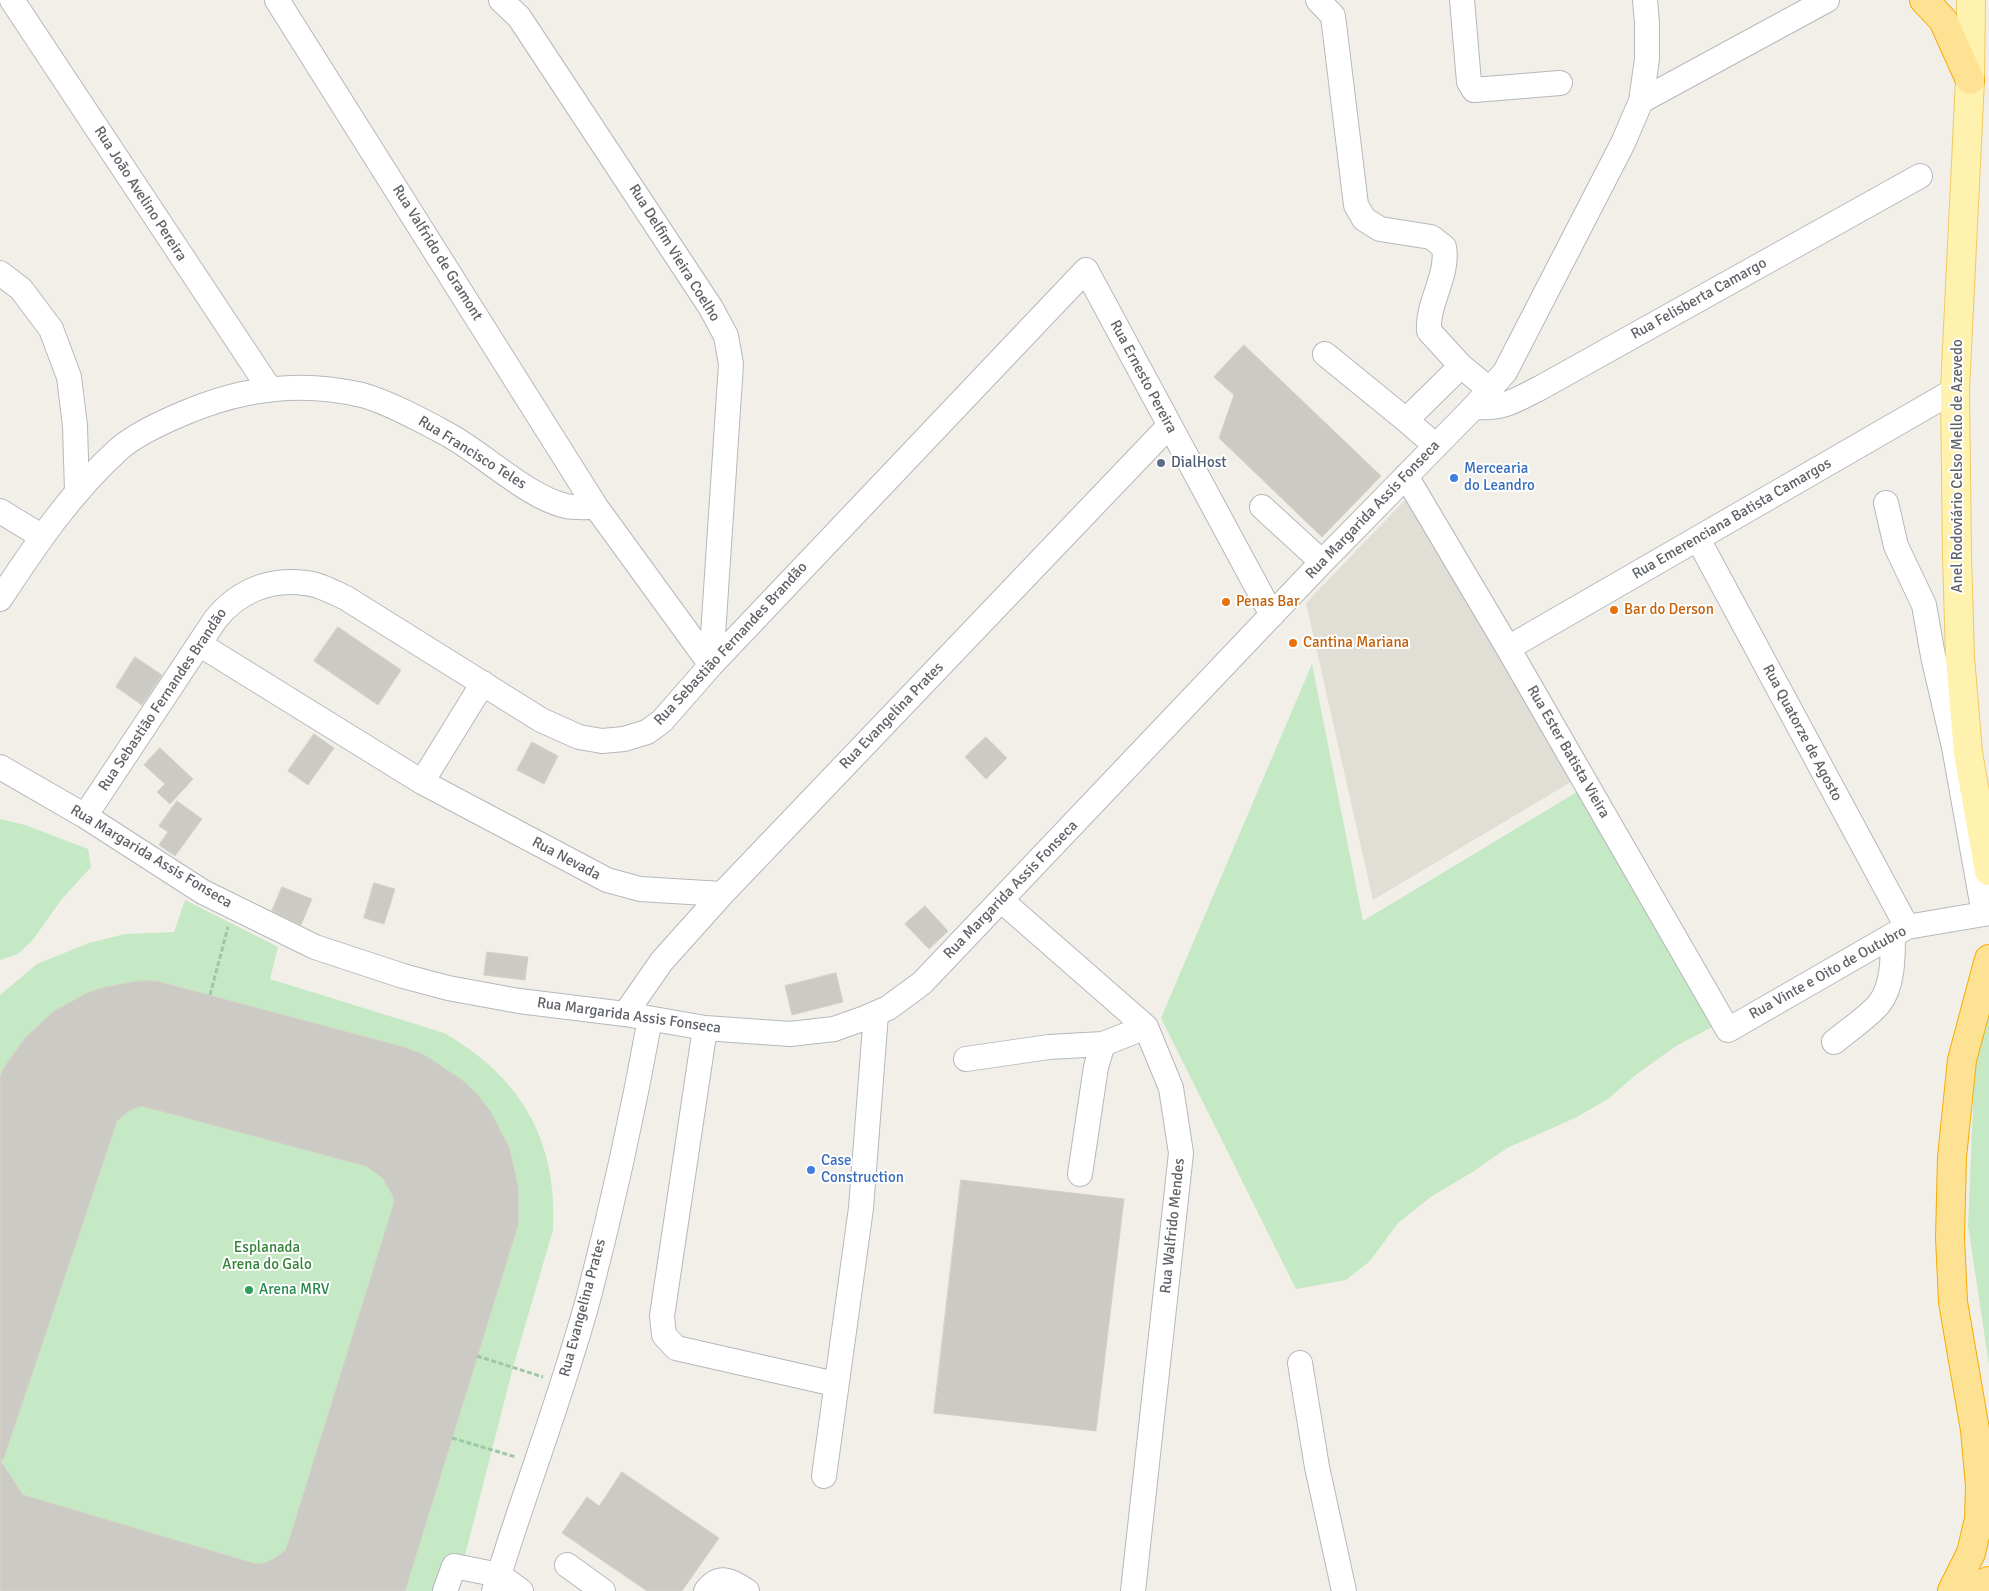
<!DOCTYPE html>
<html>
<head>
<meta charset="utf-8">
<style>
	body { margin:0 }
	canvas { display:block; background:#f1efe8 }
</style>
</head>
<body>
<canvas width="1989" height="1591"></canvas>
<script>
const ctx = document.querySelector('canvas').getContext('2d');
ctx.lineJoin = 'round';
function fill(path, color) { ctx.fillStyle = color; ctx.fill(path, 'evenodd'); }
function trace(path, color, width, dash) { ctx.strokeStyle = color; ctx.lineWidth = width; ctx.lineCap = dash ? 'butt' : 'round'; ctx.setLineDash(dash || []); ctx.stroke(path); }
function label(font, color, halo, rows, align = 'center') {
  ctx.font = font + ' Signika,sans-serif'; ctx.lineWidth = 4; ctx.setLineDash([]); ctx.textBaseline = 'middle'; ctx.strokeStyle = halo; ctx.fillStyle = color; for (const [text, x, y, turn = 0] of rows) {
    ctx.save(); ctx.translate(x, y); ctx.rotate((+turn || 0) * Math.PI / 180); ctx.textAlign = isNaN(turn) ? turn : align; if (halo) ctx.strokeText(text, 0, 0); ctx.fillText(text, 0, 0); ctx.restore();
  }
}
fill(new Path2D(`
	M1408 497 1576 779 1373 900 1306 603Z`), '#e1ded6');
fill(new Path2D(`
	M1312 664 1363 921 1580 790 1714 1026 1676 1046 1637 1074 1608 1099 1577 1117 1507 1148 1471 1173 1432 1196 1398 1223 1370 1261 1346 1280 1296 1289 1161 1018Z
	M0 819 25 825 88 849 91 867 61 900 32 941 18 954 0 960Z
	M185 900 278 947 270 979 444 1033C521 1077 558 1141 553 1230L513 1367 456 1591H0V995L37 964 89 943 125 934 174 932Z
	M1989 982V1365L1968 1225 1975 1060Z`), '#c5e8c5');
const building = new Path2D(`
	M1244 345 1381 476 1322 537 1219 438 1234 395 1214 377Z
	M338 627 401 670 378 705 314 661Z
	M135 657 162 675 142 705 116 687Z
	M314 734 334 748 308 785 288 771Z
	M986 737 1007 758 986 779 965 757Z
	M532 742 558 756 544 784 517 770Z
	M160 748 193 779 170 804 157 792 165 784 144 765Z
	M177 801 202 819 175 856 159 845 168 832 159 826Z
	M374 883 395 889 384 924 364 918Z
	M282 887 312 899 301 925 272 911Z
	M925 906 948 931 929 949 905 924Z
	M487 952 528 957 525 980 484 975Z
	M836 973 843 1002 792 1015 785 986Z
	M138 981H156L407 1048 426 1056 462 1080 477 1094 490 1111 509 1147 518 1186V1225L405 1591H0V1078L3 1069 25 1038 53 1012 85 994 102 988ZM142 1106 366 1166 383 1178 393 1196 394 1203 286 1550 274 1559 265 1563 256 1564 23 1495 0 1460H3L117 1121 130 1110Z
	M961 1180 1124 1199 1096 1431 934 1413Z
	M622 1472 719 1538 682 1591H647L562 1533 587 1497 599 1506Z`);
fill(building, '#cccac5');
trace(building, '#d6d1c6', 1);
const minor = new Path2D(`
	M12 0 269 388
	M277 0 596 507
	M501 0 519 17 711 308 726 336 731 364 711 665
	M1318 0 1333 16 1356 205 1364 219 1380 229 1431 237 1444 247C1449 276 1427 302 1429 331L1461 366 1489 389
	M1462 0 1469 82 1474 90 1560 83
	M1641 101 1827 0
	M0 273 21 289 51 329 69 377 75 426 77 492
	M1325 354 1406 420 1461 366
	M1474 407C1504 409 1514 401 1540 388L1920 176
	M1406 420 1436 446
	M1406 476 1508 648 1728 1030 1907 927 1989 913
	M1886 503 1896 546 1924 605 1933 656 1954 747 1984 914
	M1262 507 1322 562
	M0 511 41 536
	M1698 539 1907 927
	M0 599C35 546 71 492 119 449 136 434 167 420 189 411 244 388 303 381 362 395 388 402 423 421 447 434 484 454 527 497 566 506 576 508 587 507 596 507L711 665
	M199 644 422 782 607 880 640 889 722 894
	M1508 648 1955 390
	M0 767 85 816 203 892 315 947 403 976 448 988 519 1001 625 1014 705 1028 790 1034 834 1029 865 1018 888 1008 922 983 1322 562 1474 407 1505 372 1623 143 1641 101 1647 59V23L1645 0
	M422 782 483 683
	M85 816 215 620C237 592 269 578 305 583 319 584 333 592 346 598L541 720 579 737 602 741 624 739 647 732 662 721 711 665 1086 270 1272 615
	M1002 901 1146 1027 1171 1088 1181 1153 1133 1591
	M625 1014 662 961 722 894 1169 426
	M705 1028 662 1316 664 1335 676 1348 835 1384
	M1834 1042C1847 1031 1867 1018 1879 1004 1893 987 1893 957 1893 935
	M966 1059 1049 1047 1103 1044
	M1080 1174 1096 1067 1103 1044 1146 1027
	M1300 1363 1317 1467 1344 1591
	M824 1476 861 1208 876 1014
	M567 1565 603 1591
	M445 1591 454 1566 499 1575 521 1591
	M494 1591C524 1492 562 1396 589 1296 613 1204 633 1112 650 1019
	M706 1591C720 1573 731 1581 747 1591`);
const major = new Path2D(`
	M1971 0 1970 80 1955 390 1957 556 1960 657 1968 753 1989 871`);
const highway = new Path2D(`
	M1924 0 1943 20 1970 80
	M1952 1591 1971 1553 1979 1519 1980 1486 1975 1430 1953 1302 1950 1238 1952 1157 1962 1060 1989 959
	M1962 1591 1989 1581`);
trace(minor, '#b5b8bc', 26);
trace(major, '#f2c960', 30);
trace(highway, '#f9ab00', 30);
trace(new Path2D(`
	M210 995 228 927
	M477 1356 543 1377
	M452 1438 516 1457`), '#9cc7a9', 3, [5, 2.5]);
trace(minor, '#fff', 24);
trace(major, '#fff2af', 28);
trace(highway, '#fde293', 28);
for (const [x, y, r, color] of [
	[1161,463,5,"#5c6f8a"],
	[1454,478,5,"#3f7fe0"],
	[1226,602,5,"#e8710a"],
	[1614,610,5,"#e8710a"],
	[1293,643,5,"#e8710a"],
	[811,1170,5,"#3f7fe0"],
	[249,1290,5,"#2e9e5b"]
]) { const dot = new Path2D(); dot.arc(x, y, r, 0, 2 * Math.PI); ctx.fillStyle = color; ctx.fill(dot); trace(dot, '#fff', 2); }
label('15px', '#5f6368', '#fff', [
	["Rua João Avelino Pereira",140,194,57],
	["Rua Valfrido de Gramont",437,253,58],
	["Rua Delfim Vieira Coelho",674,253,58],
	["Rua Felisberta Camargo",1699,299,-29],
	["Rua Ernesto Pereira",1143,377,62],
	["Rua Francisco Teles",472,453,32],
	["Anel Rodoviário Celso Mello de Azevedo",1958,466,-90],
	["Rua Margarida Assis Fonseca",1373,510,-46],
	["Rua Emerenciana Batista Camargos",1732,519,-30],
	["Rua Sebastião Fernandes Brandão",731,644,-47],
	["Rua Sebastião Fernandes Brandão",163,700,-56],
	["Rua Evangelina Prates",892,716,-46],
	["Rua Quatorze de Agosto",1802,733,62],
	["Rua Ester Batista Vieira",1568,752,60],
	["Rua Margarida Assis Fonseca",151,857,31],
	["Rua Nevada",566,859,28],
	["Rua Margarida Assis Fonseca",1011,890,-46],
	["Rua Vinte e Oito de Outubro",1828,973,-29],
	["Rua Margarida Assis Fonseca",629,1016,8],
	["Rua Walfrido Mendes",1173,1226,-84],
	["Rua Evangelina Prates",583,1308,-75]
]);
label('15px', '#4e5e75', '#fff', [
	["DialHost",1171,463]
], 'left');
label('15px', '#366cbe', '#fff', [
	["Mercearia",1464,469],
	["do Leandro",1464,486],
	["Case",821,1161],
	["Construction",821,1178]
], 'left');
label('15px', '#c56008', '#fff', [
	["Penas Bar",1236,602],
	["Bar do Derson",1624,610],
	["Cantina Mariana",1303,643]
], 'left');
label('15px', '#348238', '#fff', [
	["Esplanada",267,1248],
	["Arena do Galo",267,1265]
]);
label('15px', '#27864d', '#fff', [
	["Arena MRV",259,1290]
], 'left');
</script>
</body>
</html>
